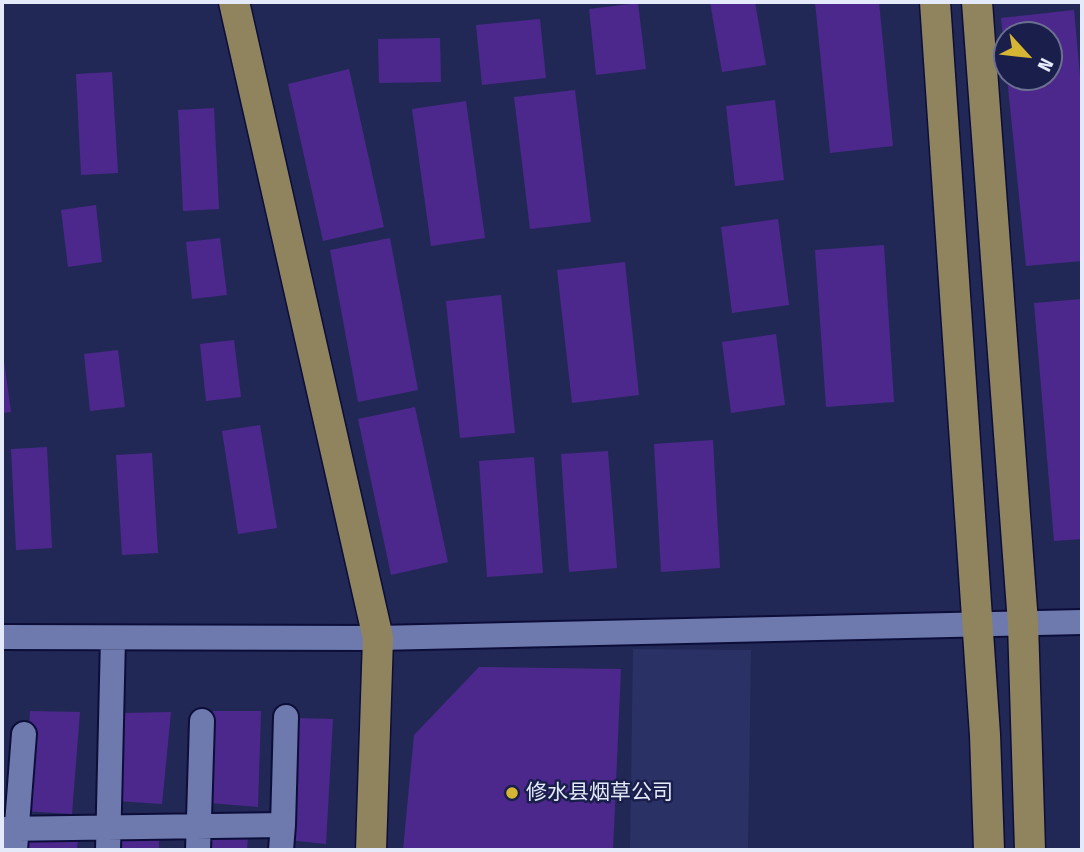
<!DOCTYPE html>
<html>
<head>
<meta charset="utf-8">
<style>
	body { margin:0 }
	#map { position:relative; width:1084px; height:852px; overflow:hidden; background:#222855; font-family:"Fira Sans Condensed",sans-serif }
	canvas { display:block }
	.frame { position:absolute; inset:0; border:4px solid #e5eafb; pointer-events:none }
	.north { position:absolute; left:993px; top:21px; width:70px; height:70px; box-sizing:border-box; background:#191e4a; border:2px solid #6b7091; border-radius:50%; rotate:117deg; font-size:19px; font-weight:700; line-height:28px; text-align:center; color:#e5eafb }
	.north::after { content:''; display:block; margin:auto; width:24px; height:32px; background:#d6b534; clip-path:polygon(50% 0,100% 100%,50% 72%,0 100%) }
</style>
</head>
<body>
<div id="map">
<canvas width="1084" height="852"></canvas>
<div class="frame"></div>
<div class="north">N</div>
</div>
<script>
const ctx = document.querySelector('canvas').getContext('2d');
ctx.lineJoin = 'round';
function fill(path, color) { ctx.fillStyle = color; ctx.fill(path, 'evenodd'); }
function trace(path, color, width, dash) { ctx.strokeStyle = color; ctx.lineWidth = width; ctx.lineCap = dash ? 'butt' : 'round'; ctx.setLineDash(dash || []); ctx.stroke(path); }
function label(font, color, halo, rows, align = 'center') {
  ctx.font = font + ' "Fira Sans Condensed","Noto Sans SC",sans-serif'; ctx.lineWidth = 5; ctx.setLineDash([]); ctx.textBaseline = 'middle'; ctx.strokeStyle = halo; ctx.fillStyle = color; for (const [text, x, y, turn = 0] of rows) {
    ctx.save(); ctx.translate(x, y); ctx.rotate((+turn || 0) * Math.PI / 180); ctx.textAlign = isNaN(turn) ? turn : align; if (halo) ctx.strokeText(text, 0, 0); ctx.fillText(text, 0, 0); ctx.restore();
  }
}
fill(new Path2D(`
	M633 649 751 650 748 850H630Z`), '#293165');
fill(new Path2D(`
	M710 2H755L766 65 722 72Z
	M815 2H879L893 146 830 153Z
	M638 3 646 69 596 75 589 9Z
	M1074 10 1082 98V261L1026 266 1007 77H1049V35H1007V55H1005L1001 18Z
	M540 19 546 78 482 85 476 25Z
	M440 38 441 82 379 83 378 39Z
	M349 69 384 227 323 241 288 84Z
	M112 72 118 173 81 175 76 74Z
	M575 90 591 222 530 229 514 97Z
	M775 100 784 180 735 186 726 106Z
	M466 101 485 238 431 246 412 109Z
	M214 108 219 209 183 211 178 110Z
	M96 205 102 262 68 267 61 210Z
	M778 219 789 305 732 313 721 227Z
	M220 238 227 295 192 299 186 242Z
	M390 238 418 390 358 402 330 250Z
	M884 245 894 402 826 407 815 250Z
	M625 262 639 395 572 403 557 270Z
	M501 295 515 433 460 438 446 301Z
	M1082 299V539L1054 541 1034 303Z
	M776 334 785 405 731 413 722 342Z
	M234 340 241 397 206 401 200 344Z
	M118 350 125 407 90 411 84 354Z
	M2 354H3L11 412 2 413Z
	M415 407 448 562 391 575 358 419Z
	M260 425 277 528 238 534 222 431Z
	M713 440 720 568 661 572 654 444Z
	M47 447 52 548 16 550 11 449Z
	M608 451 617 568 569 572 561 454Z
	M152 453 158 553 122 555 116 455Z
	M534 457 543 573 487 577 479 461Z
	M479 667 621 669 613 850H403L414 735Z
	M30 711 80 712 72 814 24 811Z
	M213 711H261L258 807 209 803Z
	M171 712 162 804 116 801 122 713Z
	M295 718 333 719 326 844 289 840Z
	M207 835 248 836 247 850H206Z
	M113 836H159V850H112Z
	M24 837H78L77 850H23Z`), '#4c288d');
const minor = new Path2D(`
	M2 637 378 638 1082 622
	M283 825 286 717
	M2 829 283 825 281 850
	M15 850 24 734
	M108 850 113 638
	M198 850 202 721`);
const major = new Path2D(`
	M234 2 378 638 371 850
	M935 2 985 735 989 850
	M977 2 1023 623 1030 850`);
trace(minor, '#0c0e39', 28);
trace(major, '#0c0e39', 33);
trace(minor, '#6e79ad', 24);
trace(major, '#90845f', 30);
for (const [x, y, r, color] of [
	[512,793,7,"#d6b534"]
]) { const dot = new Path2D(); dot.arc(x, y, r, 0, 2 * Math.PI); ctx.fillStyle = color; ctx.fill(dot); trace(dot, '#191e4a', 2.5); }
label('21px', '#e5eafb', '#191e4a', [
	["修水县烟草公司",526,793]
], 'left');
</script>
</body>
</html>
